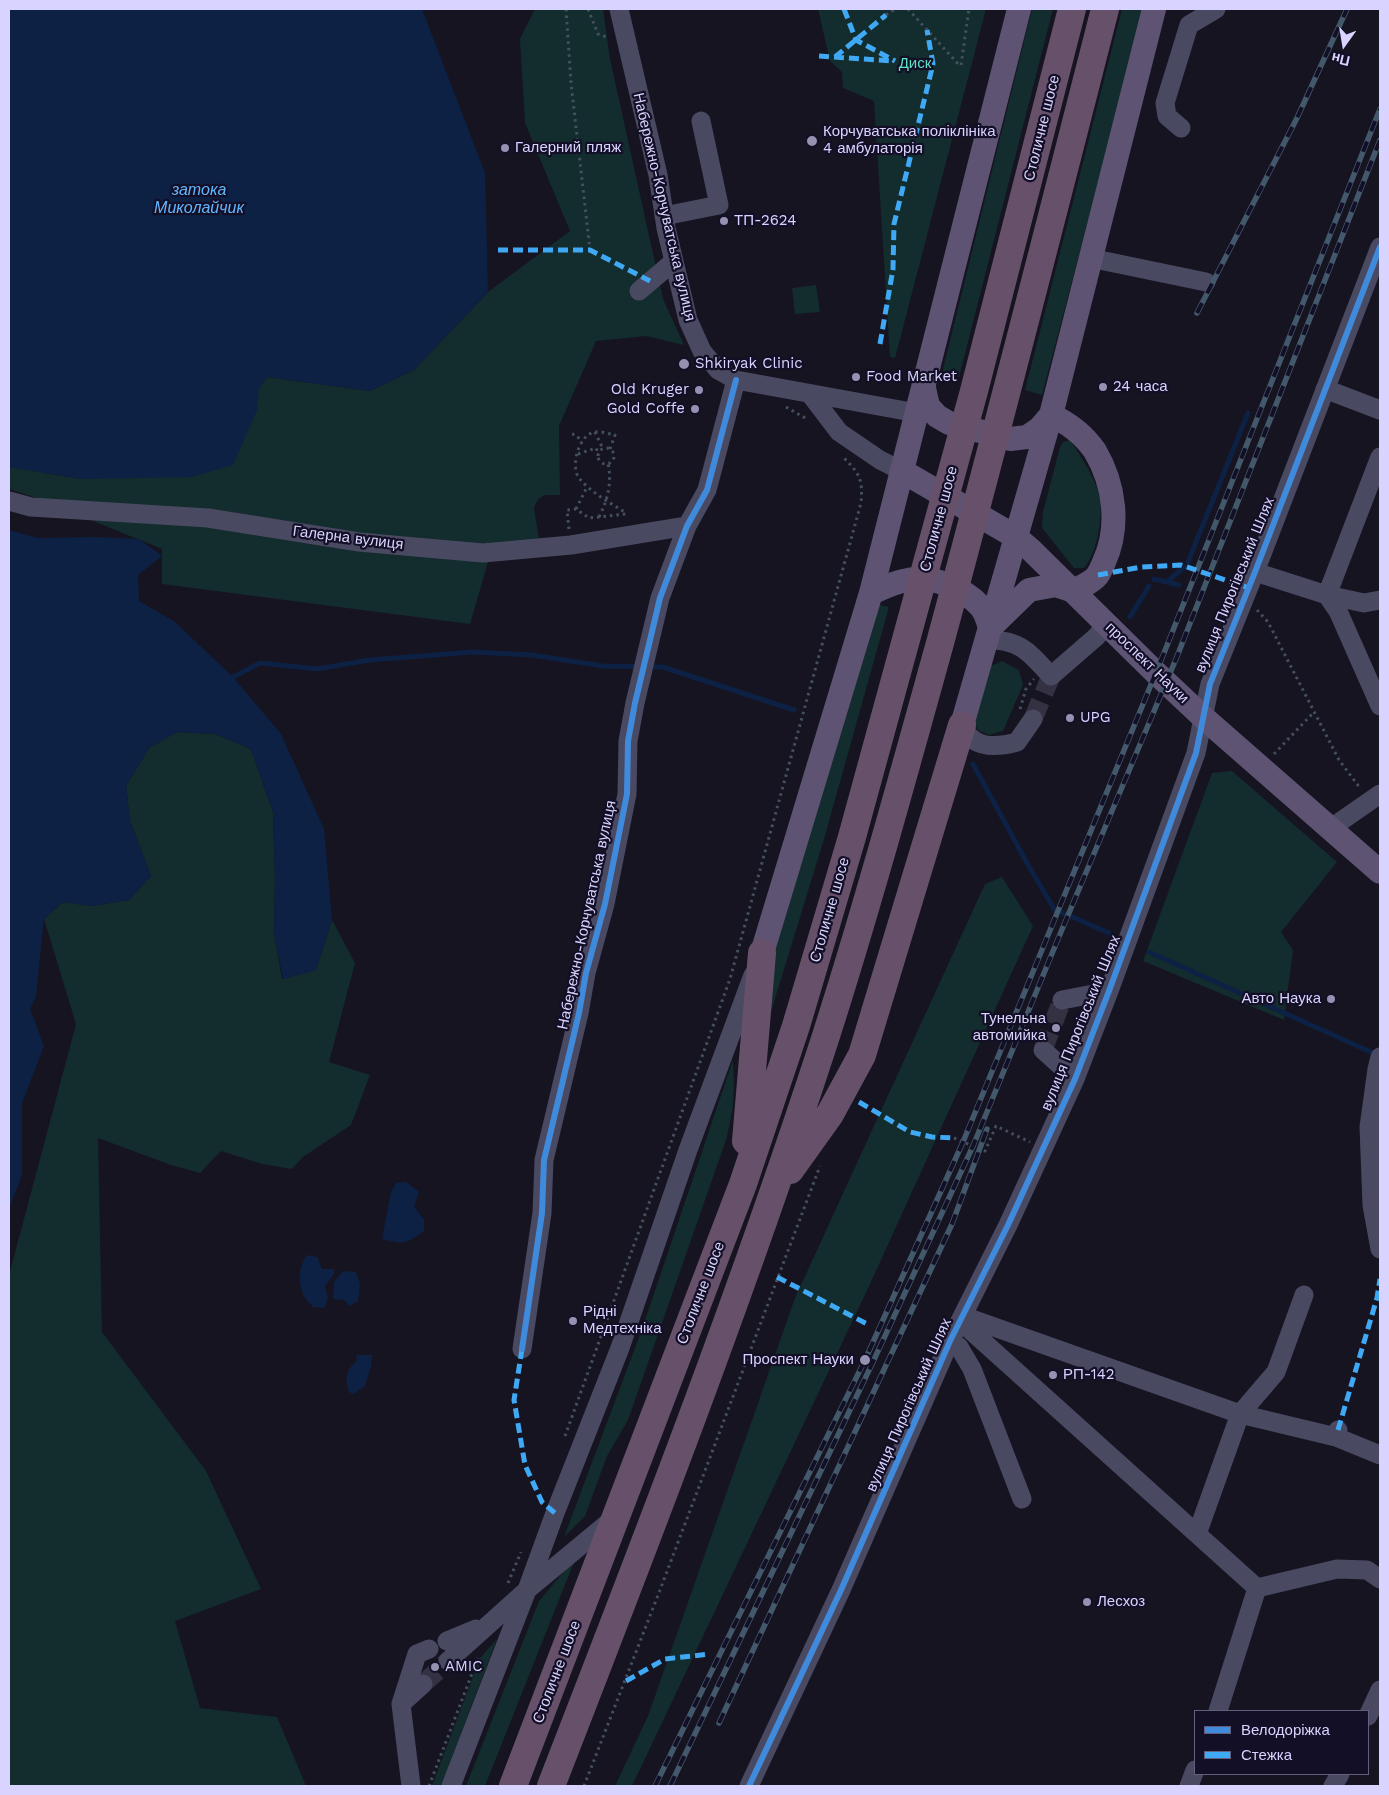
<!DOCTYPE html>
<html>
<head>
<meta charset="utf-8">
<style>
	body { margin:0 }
	#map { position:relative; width:1389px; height:1795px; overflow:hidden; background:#161421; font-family:"Work Sans",sans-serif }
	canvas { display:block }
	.frame { position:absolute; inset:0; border:10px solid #d9d4ff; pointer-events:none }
	.legend { position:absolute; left:1194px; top:1710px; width:175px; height:65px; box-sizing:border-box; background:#130f26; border:1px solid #625e7d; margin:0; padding:6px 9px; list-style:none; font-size:15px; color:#d9d4ff }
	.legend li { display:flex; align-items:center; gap:10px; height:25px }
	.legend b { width:25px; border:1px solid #625e7d }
	.north { position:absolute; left:1319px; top:20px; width:50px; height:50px; -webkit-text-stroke:4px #130f26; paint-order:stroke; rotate:193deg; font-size:14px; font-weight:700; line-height:20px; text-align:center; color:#d9d4ff }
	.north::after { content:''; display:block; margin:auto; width:18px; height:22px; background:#d9d4ff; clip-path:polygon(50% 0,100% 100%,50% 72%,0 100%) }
</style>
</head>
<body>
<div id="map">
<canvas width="1389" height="1795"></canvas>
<div class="frame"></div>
<ul class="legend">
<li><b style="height:6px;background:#408adc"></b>Велодоріжка</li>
<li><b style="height:6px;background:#3fa9f5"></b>Стежка</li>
</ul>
<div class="north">Пн</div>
</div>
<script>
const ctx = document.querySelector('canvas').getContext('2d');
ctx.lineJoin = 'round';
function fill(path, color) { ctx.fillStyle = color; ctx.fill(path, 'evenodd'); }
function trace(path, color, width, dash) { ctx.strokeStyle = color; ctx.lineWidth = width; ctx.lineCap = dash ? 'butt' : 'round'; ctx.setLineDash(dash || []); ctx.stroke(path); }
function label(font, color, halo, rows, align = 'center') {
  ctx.font = font + ' "Work Sans",sans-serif'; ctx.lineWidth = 4.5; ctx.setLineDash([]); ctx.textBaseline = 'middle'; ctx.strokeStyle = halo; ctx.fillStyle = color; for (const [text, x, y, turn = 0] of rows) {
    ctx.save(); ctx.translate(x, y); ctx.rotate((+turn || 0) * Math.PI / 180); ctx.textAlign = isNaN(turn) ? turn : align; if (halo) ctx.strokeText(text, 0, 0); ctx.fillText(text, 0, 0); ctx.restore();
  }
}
fill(new Path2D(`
	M535 9H603L610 59 663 299 684 345 646 336 596 341 559 426 560 495H545L538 499 534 508 539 539 493 545 470 624 162 584V549L34 497 9 489V456L45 473 81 479 9 349V323L259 387 267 377 370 391 414 370 488 292 570 231 525 123 520 39Z
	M818 9H986L895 358 890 357 874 101 843 88 842 72 830 61Z
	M1032 9H1053L959 377 942 373Z
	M1122 9H1144L1042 395 1025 390Z
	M816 285 820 312 795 314 792 288Z
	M1070 440C1080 455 1097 481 1100 498 1103 517 1097 554 1084 568H1074L1042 528 1043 512 1060 447 1063 442Z
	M876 604 889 607 824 839 763 1038 768 973Z
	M1002 661 1019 670 1023 685 1003 731 989 735 978 730 974 721 991 666Z
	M177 732 216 734 251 749 273 812 275 876 274 933 282 979 316 970 332 920 355 963 329 1062 370 1075 351 1125 303 1157 292 1169 262 1164 221 1151 200 1173 171 1165 98 1138 102 1332 206 1471 261 1589 175 1621 200 1708 277 1717 306 1786H9V1275L76 1024 44 919 63 902 91 906 129 900 151 876 130 821 126 786 149 748Z
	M1232 771 1337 862 1281 932 1293 950 1284 1020 1143 961 1212 773Z
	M1002 877 1033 926 870 1284 632 1786H615L648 1716 795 1298 985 884Z
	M733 1060C735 1090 734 1110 726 1140L628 1420 607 1456 585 1516 564 1537 641 1332Z
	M576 1557 485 1786H466L539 1601Z
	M497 1639 441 1786H432L480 1658Z`), '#132c2d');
fill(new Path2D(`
	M9 9H422L485 173 488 292 414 370 370 391 267 377 259 388 257 410 233 465 191 477 81 479 9 467Z
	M9 530 38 538 95 537 139 539 162 556 138 575 139 601 175 622 233 677 281 734 324 829 332 920 316 970 283 979 274 933 275 876 273 812 251 749 216 734 177 732 149 748 126 786 130 821 151 876 129 900 91 906 63 902 44 919 36 996 30 1009 44 1046 22 1103V1175L9 1209Z
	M406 1182 419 1192 414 1206 424 1220V1231C405 1244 405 1245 382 1239L391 1192 396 1183Z
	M307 1255 317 1257 322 1269H334V1274L325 1286 328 1299 324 1308 313 1307C311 1304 307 1301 305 1298 298 1286 298 1266 307 1255Z
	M343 1271 356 1272 360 1284 358 1301 349 1306 344 1300 333 1299 334 1282Z
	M356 1355H372L371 1366 365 1386 353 1394 349 1392C345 1378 345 1371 357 1361Z`), '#0d2144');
trace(new Path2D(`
	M1188 562 1248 413
	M1154 579 1179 585
	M1168 581 1184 567
	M1130 617 1149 586
	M233 677 260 663 317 669 370 660 473 652 532 655 603 666 663 667 794 710
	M973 764 1027 863 1054 909 1109 933
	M1149 952 1373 1053`), '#0d2144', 5);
trace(new Path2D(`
	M1033 719 1051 676
	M1043 1050 1062 1000
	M423 1684 448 1661`), '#333142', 19, [19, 9]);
trace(new Path2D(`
	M566 9 571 83 590 250
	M588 9 598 34 609 38
	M908 9 960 66
	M886 15 895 9
	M961 65 969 9
	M786 407 807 419
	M595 432 603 449
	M572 434 576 435 582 442
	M598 456a8 8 0 1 1 16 0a8 8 0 1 1-16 0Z
	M610 449 615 435C609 434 601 431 596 432 579 433 570 466 579 478 591 493 611 503 626 513
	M578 454 596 448 599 455
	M576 509 587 487
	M599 517C608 499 612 483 608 463
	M569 529 567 510 576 509 589 518 626 514
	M1257 610 1268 622 1339 760 1360 788
	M1020 709 1026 689 1034 679
	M1274 754 1314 712
	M954 1138 985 1151 996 1126 1030 1142
	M565 1436 730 979 861 503C863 480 860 474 844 458
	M508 1583 521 1552
	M429 1786 478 1658
	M584 1786 660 1590 820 1166`), '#44505f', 3, [2.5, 4]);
trace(new Path2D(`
	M619 9 658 175 666 228 688 320 702 351 718 370 736 380 917 413
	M1181 128 1167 116 1165 103 1189 25 1216 9
	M664 216 719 205 701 121
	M1090 258 1206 282
	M639 291 673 262
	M1325 389 1380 410
	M810 394 839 432 880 460 902 471
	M1380 457 1327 595 1338 611 1380 706
	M9 501 31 507 208 518 359 542 483 553 571 545 687 526
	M1255 572 1327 595 1364 603 1380 600
	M986 639C1022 641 1028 651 1051 676L1096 637 1107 624
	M962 725C972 749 995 748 1017 742L1033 719
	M1331 828 1380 794
	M1062 1000 1109 991
	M1043 1050 1075 1079
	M1369 1127 1372 1205 1380 1249
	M1380 1134 1369 1127 1377 1069 1380 1057
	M963 1316 968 1328 1257 1588 1337 1569 1367 1570 1380 1579
	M963 1316 1240 1414 1336 1437 1338 1430
	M950 1341 959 1347 972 1369 1022 1499
	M522 1349 542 1213 544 1160 579 1013 586 973 605 904 627 794 628 741 635 703 660 598 687 526 707 490 736 380
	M1336 1437 1380 1455
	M1197 1534 1240 1414 1276 1372 1304 1295
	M447 1641 476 1629
	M448 1661 527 1590 615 1517
	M401 1704 417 1654 429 1649
	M1218 1711 1257 1588
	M1368 1716 1380 1690
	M411 1786 401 1704 423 1684
	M451 1786 527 1590 555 1513 620 1348 688 1150 753 975
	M749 1786 841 1590 950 1341 1008 1225 1075 1079 1109 991 1196 753 1210 684 1255 572 1380 247
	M1189 1786 1195 1770
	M1333 1786 1340 1774`), '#4a4962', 19);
trace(new Path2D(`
	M924 388 928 406 937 416 949 423 1010 439 1027 437 1040 428 1051 415
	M902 471 1016 537 1030 549 1156 673 1204 718 1380 872
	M871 593C881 589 892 583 903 581 930 574 963 587 981 607 985 612 988 621 990 628
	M992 626 1029 590 1056 585 1074 591C1082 586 1091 583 1097 576 1100 572 1102 567 1104 562 1120 527 1115 485 1095 451 1084 435 1068 423 1051 415
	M962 725 1051 415 1154 9
	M762 953 871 593 1019 9`), '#5e5373', 24);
trace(new Path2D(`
	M746 1141 762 953
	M790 1170 830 1114 862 1055 962 725
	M513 1786 743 1184 796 1026 852 837 974 391 1072 9
	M551 1786C647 1539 743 1291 825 1039 867 908 903 776 940 643 997 432 1051 221 1105 9`), '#67516a', 28);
const rail = new Path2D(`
	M1197 313 1297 118 1347 9
	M719 1723 952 1224 987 1129
	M655 1786 865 1360 963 1142 1164 653 1380 109
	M670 1786 872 1364 973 1146 1058 939 1176 659 1380 140`);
trace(rail, '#43596b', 5.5);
trace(rail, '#130f26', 4, [11]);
trace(new Path2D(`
	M844 9 856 40 895 61
	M819 56 892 61
	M835 57 886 15
	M498 250H590L650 281
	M880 344 893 269 894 224 933 64 927 30
	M1098 575 1141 567 1181 565 1249 588
	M859 1102 910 1132 932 1137 954 1138
	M777 1277 869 1325
	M522 1349 514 1400 525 1465 542 1502 555 1513
	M1338 1430 1377 1298 1380 1279
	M626 1681 665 1659 710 1654`), '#3fa9f5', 5, [10, 5]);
trace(new Path2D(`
	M522 1349 542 1213 544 1160 579 1013 586 973 605 904 627 794 628 741 635 703 660 598 687 526 707 490 736 380
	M749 1786 841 1590 950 1341 1008 1225 1075 1079 1109 991 1196 753 1210 684 1255 572 1380 247`), '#408adc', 6);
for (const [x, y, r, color] of [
	[812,141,6,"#9591b1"],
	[505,148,5,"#9591b1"],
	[724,221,5,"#9591b1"],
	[684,364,6,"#9591b1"],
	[856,377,5,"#9591b1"],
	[1103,387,5,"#9591b1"],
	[699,390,5,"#9591b1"],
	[695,409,5,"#9591b1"],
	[1070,718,5,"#9591b1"],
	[1331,999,5,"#9591b1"],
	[1056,1028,5,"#9591b1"],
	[573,1321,5,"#9591b1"],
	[865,1360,6,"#9591b1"],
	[1053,1375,5,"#9591b1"],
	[1087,1602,5,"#9591b1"],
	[435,1667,5,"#9591b1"]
]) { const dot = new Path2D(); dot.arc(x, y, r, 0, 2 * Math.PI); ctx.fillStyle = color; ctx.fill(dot); trace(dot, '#130f26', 2); }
label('15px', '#5fe0c0', '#130f26', [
	["Диск",915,64]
]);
label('15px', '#d9d4ff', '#130f26', [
	["Столичне шосе",1042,128,-76],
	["Набережно-Корчуватська вулиця",664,207,77],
	["Столичне шосе",939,519,-75],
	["Галерна вулиця",348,538,7],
	["вулиця Пирогівський Шлях",1235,585,-68],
	["проспект Науки",1147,663,44],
	["Столичне шосе",830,910,-74],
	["Набережно-Корчуватська вулиця",587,915,-78],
	["вулиця Пирогівський Шлях",1081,1023,-68],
	["Столичне шосе",701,1293,-69],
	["вулиця Пирогівський Шлях",909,1405,-66],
	["Столичне шосе",557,1672,-69]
]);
label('15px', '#d9d4ff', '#130f26', [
	["Корчуватська поліклініка",823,132],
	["4 амбулаторія",823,149],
	["Галерний пляж",515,148],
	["ТП-2624",734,221],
	["Shkiryak Clinic",695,364],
	["Food Market",866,377],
	["24 часа",1113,387],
	["Old Kruger",689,390,"right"],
	["Gold Coffe",685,409,"right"],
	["UPG",1080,718],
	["Авто Наука",1321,999,"right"],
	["Тунельна",1046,1019,"right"],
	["автомийка",1046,1036,"right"],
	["Рідні",583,1312],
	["Медтехніка",583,1329],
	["Проспект Науки",854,1360,"right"],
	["РП-142",1063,1375],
	["Лесхоз",1097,1602],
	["AMIC",445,1667]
], 'left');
label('italic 16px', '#62b6ff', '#130f26', [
	["затока",199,190],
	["Миколайчик",199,208]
]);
</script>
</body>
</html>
